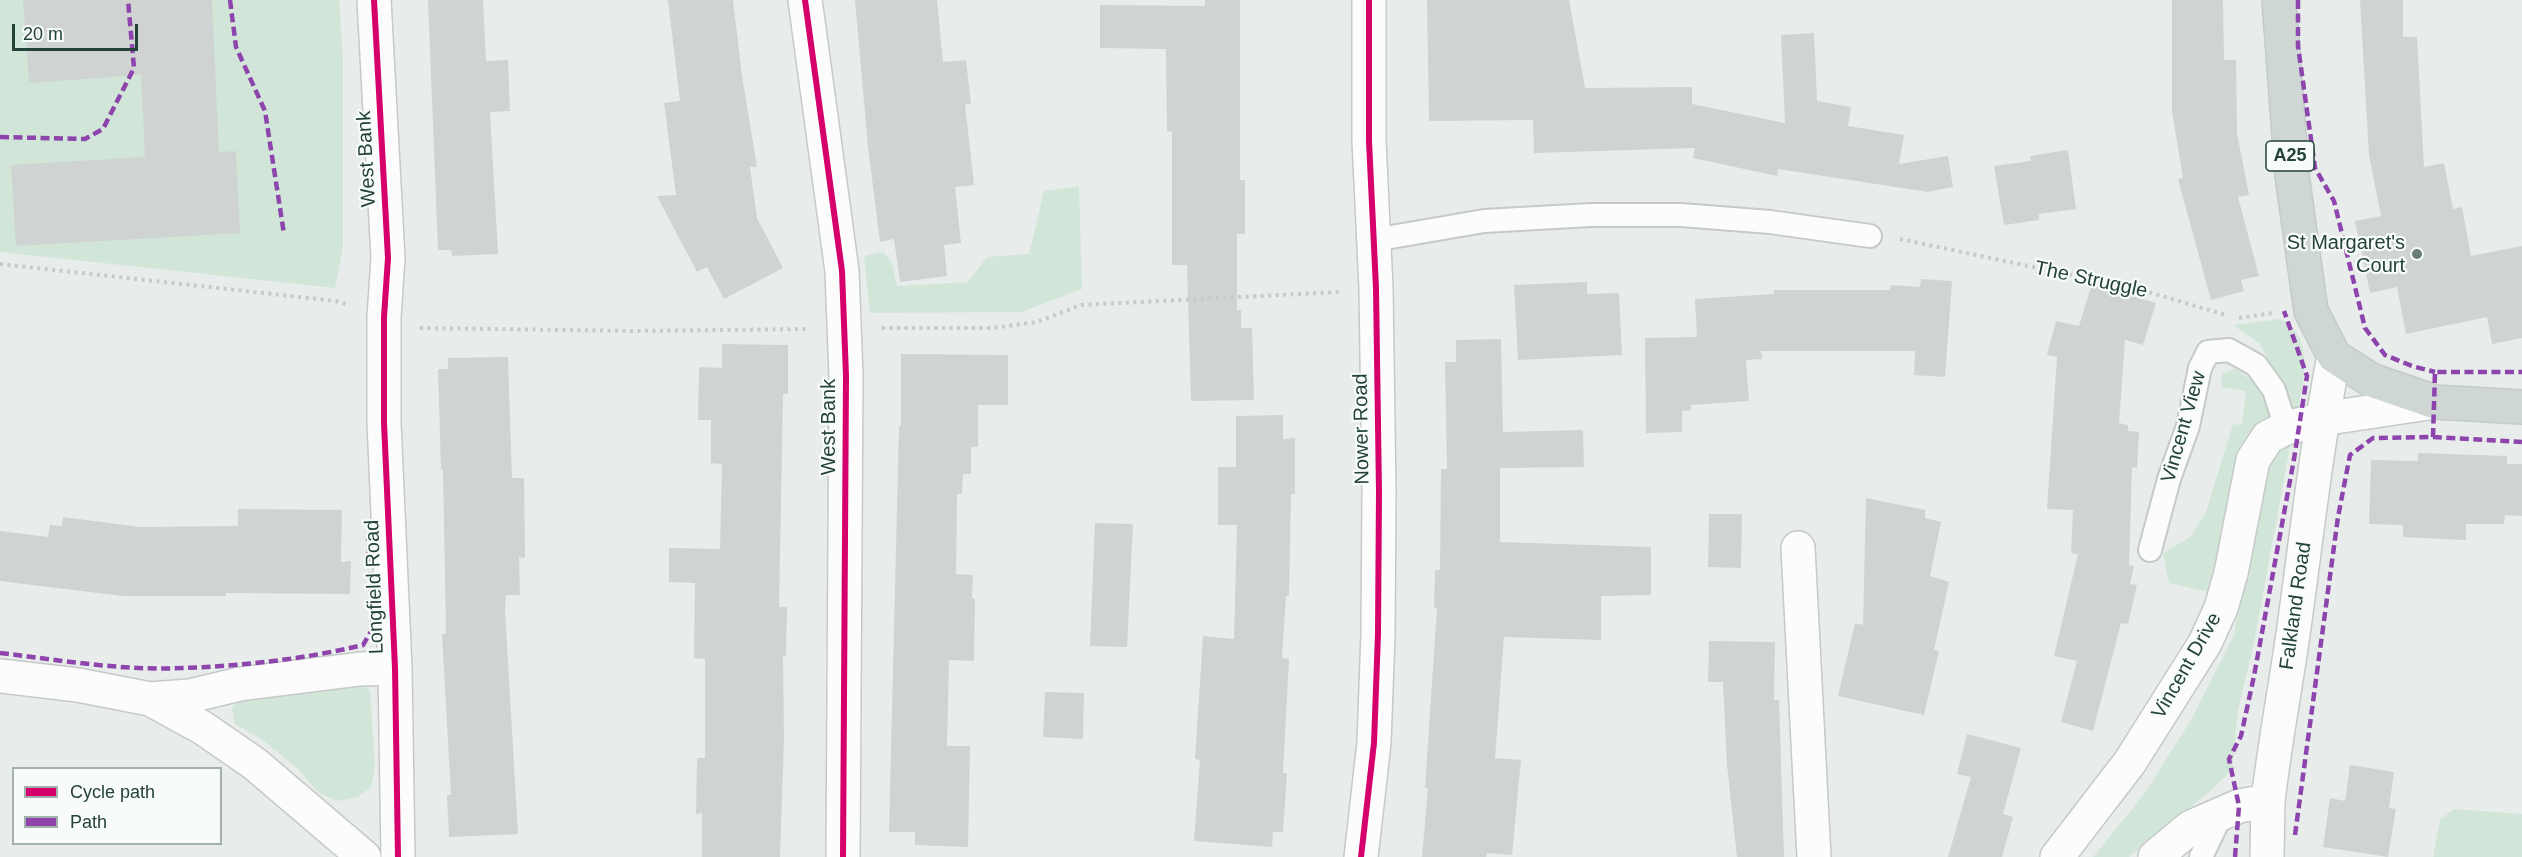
<!DOCTYPE html>
<html>
<head>
<meta charset="utf-8">
<style>
	body { margin:0 }
	#map { position:relative; width:2522px; height:857px; overflow:hidden; background:#e8edeb; font-family:Helvetica,sans-serif }
	canvas { display:block }
	.legend { position:absolute; left:12px; top:767px; width:210px; height:78px; box-sizing:border-box; background:#f7fbf9; border:2px solid #a3b1ad; margin:0; padding:8px 10px; list-style:none; font-size:18px; color:#24423a }
	.legend li { display:flex; align-items:center; gap:12px; height:30px }
	.legend b { width:30px; border:2px solid #a3b1ad }
	.scale { position:absolute; left:12px; top:24px; width:126px; height:27px; box-sizing:border-box; border:3px solid #24423a; border-top:0; padding-left:8px; font-size:18px; line-height:21px; white-space:nowrap; color:#24423a; -webkit-text-stroke:4px #f7fbf9; paint-order:stroke }
</style>
</head>
<body>
<div id="map">
<canvas width="2522" height="857"></canvas>
<ul class="legend">
<li><b style="height:8px;background:#d6006c"></b>Cycle path</li>
<li><b style="height:8px;background:#8e44ad"></b>Path</li>
</ul>
<div class="scale">20 m</div>
</div>
<script>
const ctx = document.querySelector('canvas').getContext('2d');
ctx.lineJoin = 'round';
function fill(path, color) { ctx.fillStyle = color; ctx.fill(path, 'evenodd'); }
function trace(path, color, width, dash) { ctx.strokeStyle = color; ctx.lineWidth = width; ctx.lineCap = dash ? 'butt' : 'round'; ctx.setLineDash(dash || []); ctx.stroke(path); }
function label(font, color, halo, rows, align = 'center') {
  ctx.font = font + ' Helvetica,sans-serif'; ctx.lineWidth = 4.5; ctx.setLineDash([]); ctx.textBaseline = 'middle'; ctx.strokeStyle = halo; ctx.fillStyle = color; for (const [text, x, y, turn = 0] of rows) {
    ctx.save(); ctx.translate(x, y); ctx.rotate((+turn || 0) * Math.PI / 180); ctx.textAlign = isNaN(turn) ? turn : align; if (halo) ctx.strokeText(text, 0, 0); ctx.fillText(text, 0, 0); ctx.restore();
  }
}
fill(new Path2D(`
	M0 0H339L343 58V247L335 288 0 252Z
	M1079 186 1082 289 1021 312 870 313 864 256 883 252 892 263 897 286 968 282 987 257 1029 254 1044 191Z
	M2280 319C2315 336 2304 382 2297 412L2285 403 2277 377 2260 344 2233 325Z
	M2236 368 2265 392 2274 420 2213 593 2169 583 2163 553 2190 537 2206 512 2233 424 2242 425 2246 391 2221 387 2222 374Z
	M2290 446 2255 638 2238 710 2232 770 2209 792 2129 857H2093L2145 793 2191 720 2234 635 2263 466 2275 447Z
	M357 681 370 690 375 767 371 787 358 797 337 801 319 793 296 767 261 739 235 724 232 708 240 698Z
	M2454 809 2522 814V857H2433L2440 820Z`), '#d1e6d8');
fill(new Path2D(`
	M23 0H212L219 152 236 151 240 233 16 246 11 165 145 157 141 75 29 83Z
	M428 0H483L486 61 508 60 510 111 490 112 498 254 452 256 451 250H438Z
	M668 0H733L742 76 757 167H750L757 218 783 268 724 299 707 267 697 272 657 196 676 195 664 103 680 101Z
	M855 0H937L943 62 966 60 971 104H965L974 185 955 187 961 243 944 245 947 276 900 282 894 239 880 242 868 147Z
	M1205 0H1240V180H1245V234H1237V310H1241V328H1252L1254 400 1191 401 1187 265H1172V131L1167 132 1166 49 1100 48V5L1205 6Z
	M1427 0H1569L1585 88 1692 87V104L1785 123 1781 35 1814 33 1817 101 1851 107 1848 126 1904 135 1899 164 1948 156 1953 187 1928 192 1778 169 1777 176 1693 158 1695 148 1534 153 1533 120 1429 121Z
	M2172 0H2223L2224 60H2236L2237 133 2249 195 2238 197 2259 276 2241 280 2244 291 2211 300 2178 179 2183 178 2172 111Z
	M2360 0H2403V37H2417L2424 167 2444 163 2453 209 2462 207 2471 256 2522 246V338L2492 344 2487 317 2406 334 2397 287 2370 293 2355 221 2381 216 2369 155Z
	M2068 150 2076 209 2039 214V220L2004 225 1994 166 2031 161 2030 156Z
	M1921 279 1952 281 1945 377 1914 375 1915 351H1761L1762 359 1746 360 1749 401 1691 405V410L1682 411V432L1646 433 1645 338 1697 337 1695 299 1774 294V290H1890L1891 285 1920 287Z
	M1587 282V294L1619 293 1622 355 1518 360 1514 285Z
	M2092 284 2156 303 2143 345 2125 340 2119 423 2128 425V431L2139 432 2137 468 2132 467 2129 565 2134 566 2130 584 2137 585 2128 624 2121 623 2093 731 2061 722 2077 661 2054 656 2078 554 2071 553 2073 510 2047 509 2057 357 2047 355 2056 321 2079 326Z
	M1501 339 1503 432 1583 430 1584 467 1500 468V542L1651 547V595L1601 596V640L1504 637 1495 758 1521 760 1512 855 1487 853 1486 857H1422L1428 788H1425L1437 608H1434L1435 570H1440L1441 469H1447L1445 362H1456V340Z
	M722 344 788 345V394H783L779 607H787L786 656H783L784 739 780 857H702V813L696 814 697 758H705V659L694 658 695 583 669 582V548L720 549 722 464 711 463V420H698L699 367 722 368Z
	M901 354 1008 355V405H978V447H971V474H963L962 494H957L956 574 973 575 972 598 975 599 974 661 949 660 947 746H970L968 847 915 845V832H889L899 426H901Z
	M508 357 512 478H524L525 558 519 557 520 595H506L505 610 518 834 449 837 447 795H451L442 634H446L443 470H441L438 369H448V358Z
	M1283 415V439L1295 438V494H1291L1289 596H1286L1282 658 1289 659 1283 773H1287L1283 832H1273L1272 847 1194 841 1200 760 1195 759 1203 636 1234 639 1237 525H1218V467H1236V416Z
	M2418 453 2507 456V464H2522V516L2505 515 2504 524H2466V540L2403 537V525L2369 524 2371 460 2418 461Z
	M1866 498 1925 510V518L1941 522 1930 576 1949 582 1934 650 1939 651 1924 715 1838 696 1855 623 1863 625Z
	M238 509 342 510 341 562 351 561 350 594 226 593V596H122L0 581V531L48 537 50 525 62 526 63 517 141 527 238 526Z
	M1709 514H1742L1741 568 1708 567Z
	M1095 523 1133 524 1127 647 1090 646Z
	M1709 641 1775 642 1774 700H1779L1784 857H1737L1727 765 1723 682H1708Z
	M1045 692 1084 693 1083 739 1043 737Z
	M1967 734 2021 748 2003 814 2013 817 2002 857H1948L1971 777 1957 774Z
	M2350 765 2394 772 2389 808 2396 809 2388 857 2323 847 2330 798 2345 801Z`), '#cfd4d2');
const service = new Path2D(`
	M1374 240 1484 221 1591 215H1681L1770 222 1870 236
	M2150 550 2169 479 2188 426 2200 368 2208 352 2229 350 2256 365 2274 390 2286 428
	M2201 857 2222 813`);
const minor = new Path2D(`
	M374 0 388 258 384 317V423L395 668 398 857
	M805 0 842 271 846 376 843 857
	M1798 548 1814 857
	M0 676 78 685 150 699 203 728 255 764 364 857
	M150 699 190 696 240 684 360 669 395 668
	M1361 857 1374 743 1378 634 1379 492 1376 288 1369 141V0
	M2057 857 2130 762 2205 643 2221 608 2231 573 2253 460 2268 437 2286 428 2322 419
	M2267 857 2268 801`);
const tertiary = new Path2D(`
	M2322 419 2435 402
	M2155 857 2191 827 2239 806 2268 801C2275 740 2287 680 2295 620 2307 532 2317 444 2334 356`);
const primary = new Path2D(`
	M2279 0 2292 175 2311 311 2334 356 2371 380 2435 402 2522 407`);
trace(service, '#c5cac8', 26);
trace(minor, '#c5cac8', 36);
trace(tertiary, '#c5cac8', 36);
trace(primary, '#c3ccc9', 36);
trace(new Path2D(`
	M1900 239 2138 289 2226 315
	M0 264 336 301 348 305
	M2239 318 2273 313
	M420 328 634 331 806 329
	M882 328H992L1037 322 1081 305 1339 292`), '#c3ccca', 4, [3, 4.5]);
trace(service, '#fcfcfc', 22);
trace(minor, '#fcfcfc', 33);
trace(tertiary, '#fcfcfc', 33);
trace(primary, '#cfd7d5', 33);
trace(new Path2D(`
	M230 0 236 47 265 111 284 234
	M2298 0V46L2315 168 2334 201 2365 328 2385 355 2412 366 2435 372
	M0 137 85 139 103 129 134 68 128 0
	M2433 437 2435 372H2522
	M0 653C60 660 122 671 182 668 242 666 305 659 363 645L373 628 368 537
	M2295 835 2338 517 2350 455 2373 438 2433 437 2522 442
	M2235 857 2239 806 2229 759 2241 736 2254 676 2294 459 2307 376 2284 311`), '#8e44ad', 4.5, [9, 4.5]);
trace(new Path2D(`
	M374 0 388 258 384 317V423L395 668 398 857
	M805 0 842 271 846 376 843 857
	M1361 857 1374 743 1378 634 1379 492 1376 288 1369 141V0`), '#d6006c', 6);
for (const [x, y, r, color] of [
	[2417,254,6,"#697e78"]
]) { const dot = new Path2D(); dot.arc(x, y, r, 0, 2 * Math.PI); ctx.fillStyle = color; ctx.fill(dot); trace(dot, '#f7fbf9', 2); }
for (const [x, y, w] of [
	[2290,156,48]
]) { const box = new Path2D(); box.roundRect(x - w / 2, y - 15, w, 30, 4.5); ctx.fillStyle = '#f7fbf9'; ctx.fill(box); trace(box, '#24423a', 1.5); }
label('bold 18px', '#24423a', null, [
	["A25",2290,156]
]);
label('20px', '#24423a', '#f7fbf9', [
	["West Bank",367,159,-93],
	["The Struggle",2091,280,12],
	["West Bank",829,427,-90],
	["Vincent View",2184,427,-74],
	["Nower Road",1362,429,-91],
	["Longfield Road",375,587,-92],
	["Falkland Road",2296,606,-82],
	["Vincent Drive",2187,666,-60]
]);
label('20px', '#24423a', '#f7fbf9', [
	["St Margaret's",2405,243],
	["Court",2405,266]
], 'right');
</script>
</body>
</html>
